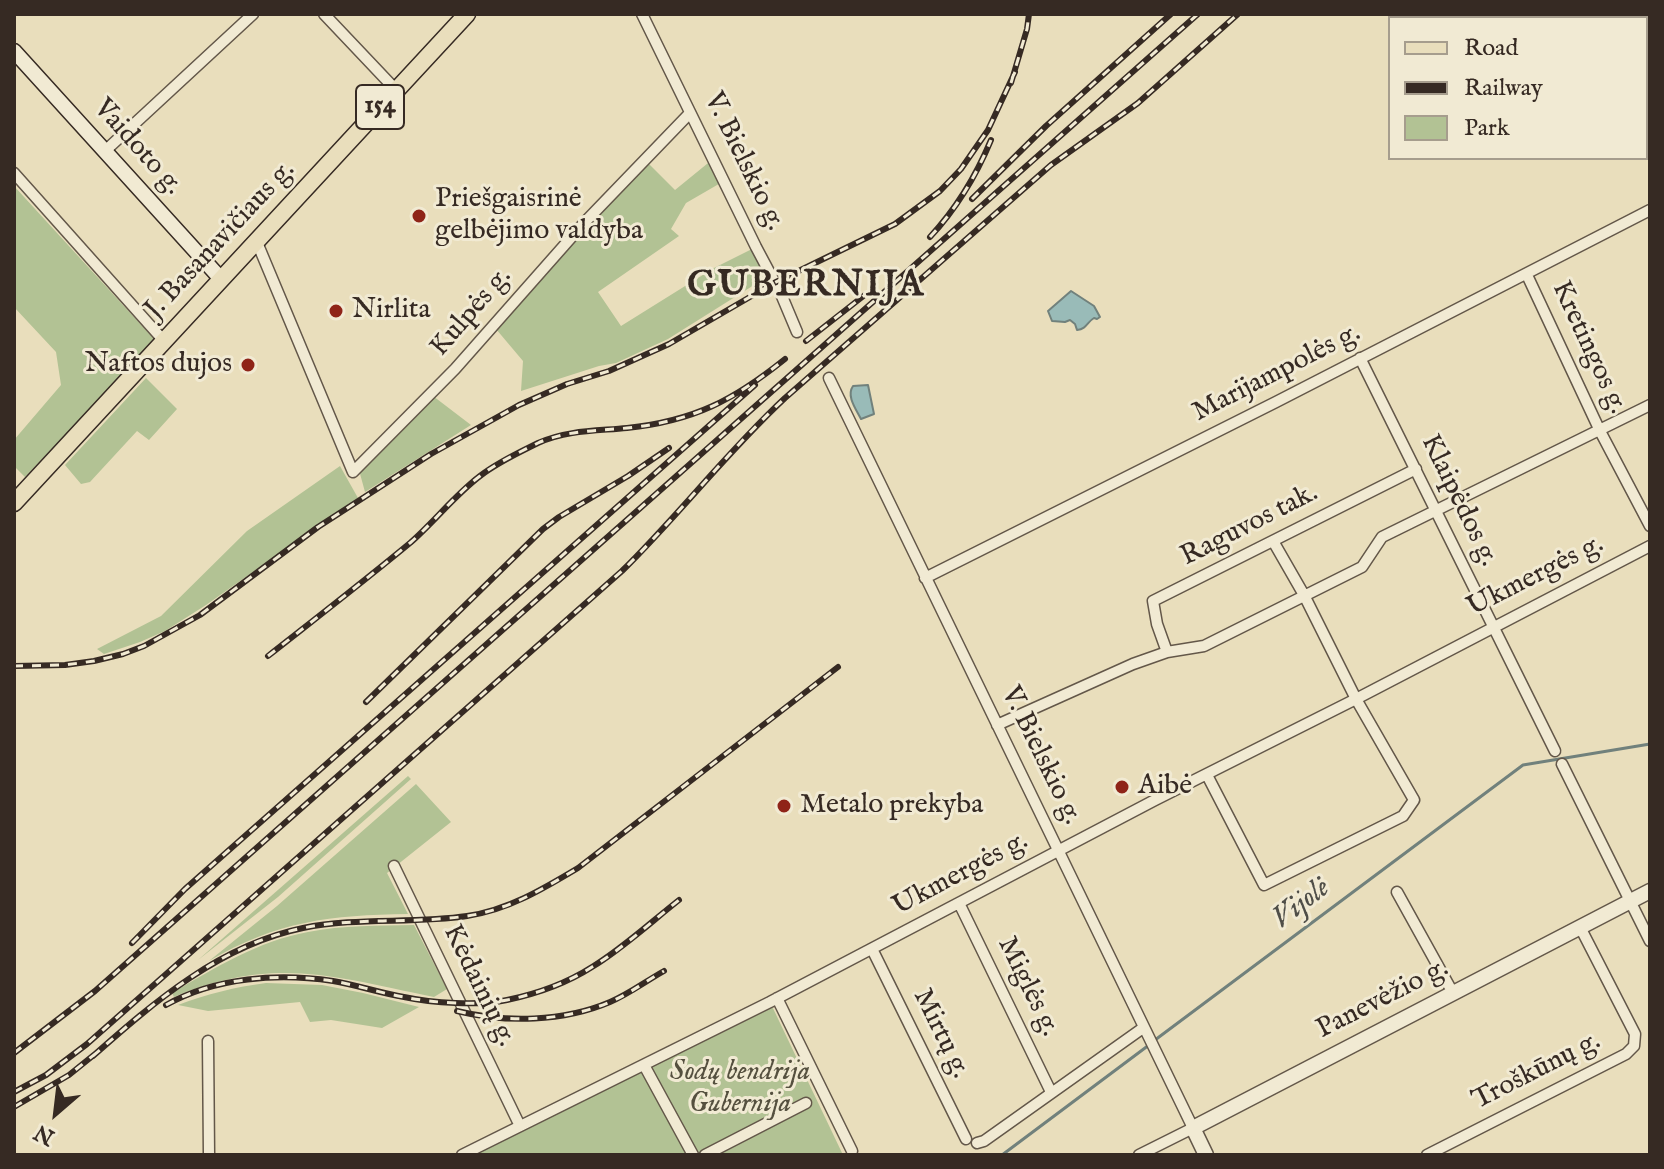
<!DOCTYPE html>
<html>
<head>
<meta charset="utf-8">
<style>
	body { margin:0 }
	#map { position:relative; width:1664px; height:1169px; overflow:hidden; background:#e9debc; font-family:"IM FELL English",serif }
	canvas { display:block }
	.frame { position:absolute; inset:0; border:16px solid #362a23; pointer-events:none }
	.legend { position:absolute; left:1388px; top:16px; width:260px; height:144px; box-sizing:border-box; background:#f1ead3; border:2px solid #a69d8d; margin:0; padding:10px 14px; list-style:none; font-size:24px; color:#362a23 }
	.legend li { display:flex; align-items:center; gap:16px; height:40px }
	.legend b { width:40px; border:2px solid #a69d8d }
	.north { position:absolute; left:16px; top:1073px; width:80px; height:80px; -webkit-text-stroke:6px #f1ead3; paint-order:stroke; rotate:208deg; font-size:22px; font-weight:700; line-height:32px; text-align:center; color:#362a23 }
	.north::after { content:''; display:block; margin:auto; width:28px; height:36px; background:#362a23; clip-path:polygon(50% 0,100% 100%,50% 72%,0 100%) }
</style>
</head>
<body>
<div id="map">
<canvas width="1664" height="1169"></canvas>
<div class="frame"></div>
<ul class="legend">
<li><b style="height:10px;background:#e9debc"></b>Road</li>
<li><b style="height:10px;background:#362a23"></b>Railway</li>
<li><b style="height:22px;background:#b2c294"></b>Park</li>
</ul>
<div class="north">N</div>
</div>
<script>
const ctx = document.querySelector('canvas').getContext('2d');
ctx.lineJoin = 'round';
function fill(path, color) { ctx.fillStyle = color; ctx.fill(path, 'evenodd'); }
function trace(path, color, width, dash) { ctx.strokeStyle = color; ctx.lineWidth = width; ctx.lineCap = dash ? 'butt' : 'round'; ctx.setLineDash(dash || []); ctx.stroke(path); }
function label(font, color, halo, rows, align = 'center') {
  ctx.font = font + ' "IM FELL English",serif'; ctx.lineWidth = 6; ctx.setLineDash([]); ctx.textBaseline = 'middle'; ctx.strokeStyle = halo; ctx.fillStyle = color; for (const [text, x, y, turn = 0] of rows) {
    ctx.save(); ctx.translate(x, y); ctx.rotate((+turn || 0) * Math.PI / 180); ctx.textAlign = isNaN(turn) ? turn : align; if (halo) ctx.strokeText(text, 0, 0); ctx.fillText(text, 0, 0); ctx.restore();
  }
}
fill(new Path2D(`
	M713 159 724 181 686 203 671 229 679 236 598 292 621 326 714 268 756 247 770 275 668 339 616 363 599 366 521 391 523 361 496 329 645 160 675 190Z
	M14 186 155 340 25 477 14 466V440L61 385 56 352 14 307Z
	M146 378 177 409 149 440 137 431 90 482 81 484 65 465Z
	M433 396 471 425 365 492 359 470Z
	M340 466 358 498 206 605 165 631 140 642 104 654 97 649 161 616 247 531Z
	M408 776 411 779 278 897 198 960Z
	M416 784 451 822 387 873 408 914C331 915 277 921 209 961L277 906Z
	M414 925 447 989 434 997C334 977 274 955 174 997L172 993C215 968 258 941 308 932 343 925 379 926 414 925Z
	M266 983 322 985 363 993 419 1007 382 1028 331 1020 310 1022 300 1002 208 1011 178 1005C207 994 235 987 266 983Z
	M770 1002 843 1155H462Z`), '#b2c294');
const water = new Path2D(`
	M1071 291 1094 306 1100 317 1097 319 1094 318C1087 322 1087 329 1077 330L1075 324 1070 320 1065 322 1052 321 1048 311Z
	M868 385 874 414 861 419C856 409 846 396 853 386Z`);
fill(water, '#99bbb8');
trace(water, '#71817c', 2);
trace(new Path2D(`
	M1155 1040 1523 765 1650 744
	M1002 1155 1149 1045`), '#71817c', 3);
const minor = new Path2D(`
	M324 14 396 90
	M642 14 756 247 781 294 797 332
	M1607 14 1609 18
	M1646 93 1650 101
	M105 151 253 14
	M14 173 164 341
	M256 240 353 472 455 369 584 223 690 113
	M1527 275 1600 431 1650 526
	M1360 358 1555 751
	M829 378 1193 1128 1139 1155
	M925 578 1276 402 1650 210
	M1167 652 1157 624 1153 601 1416 469
	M997 725 1133 664 1167 652 1204 646 1362 567 1382 537 1650 405
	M1562 764 1650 941
	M1207 775 1264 885 1403 816 1414 800 1356 699 1304 595 1273 541
	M394 866 520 1126
	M1397 892 1453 993
	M959 903 1051 1092
	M872 949 966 1139
	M777 998 852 1151
	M208 1041 209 1155
	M644 1065 693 1155
	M977 1143 984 1141 1143 1028
	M462 1155 770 1002 1155 800 1356 699 1650 546
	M705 1155 806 1103
	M1427 1155 1626 1054 1634 1046 1635 1034 1580 927`);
const tertiary = new Path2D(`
	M1206 1155 1193 1128 1650 891`);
const secondary = new Path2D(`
	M14 51 221 279`);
const primary = new Path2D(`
	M14 503 467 14`);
trace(minor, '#635749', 13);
trace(tertiary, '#635749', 17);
trace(secondary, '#362a23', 17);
trace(primary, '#362a23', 19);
trace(minor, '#f1ead3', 10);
trace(tertiary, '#f1ead3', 14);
trace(secondary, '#f1ead3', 14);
trace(primary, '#e9debc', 16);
const rail = new Path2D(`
	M1011 83 1027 29 1029 14
	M972 199 1046 126 1171 14
	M930 237C957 208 976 176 991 140
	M806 341 866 294
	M268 656C315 619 363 582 410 543 434 522 455 495 480 476 498 462 518 453 538 443 567 430 597 431 627 428 694 421 734 400 785 359
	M14 666 65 665 94 661 123 654 144 646 200 615 318 527 431 454 519 405 567 384 609 371 669 344 774 283 895 224 940 191 961 169 988 130 1015 72
	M366 702 543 529 559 517 628 476 669 448
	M132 943 185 889 755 385
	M166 1005C216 977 278 973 333 981 357 985 380 993 404 997 432 1003 479 1006 507 1000 536 994 567 983 592 967 622 949 651 922 679 900
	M457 1011C506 1023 563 1022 610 1002 629 994 646 981 664 971
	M14 1053 95 991 1198 14
	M93 1056C154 1002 220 945 303 928 357 917 413 924 467 916 508 910 543 889 578 868L838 667
	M14 1092 46 1075 87 1044 622 571C678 516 727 452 785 398L1051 165 1138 103 1238 14
	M14 1107 69 1075 100 1050`);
trace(rail, '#362a23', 6);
trace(rail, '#f1ead3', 3, [9]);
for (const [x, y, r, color] of [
	[419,216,8,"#8f2418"],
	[336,311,8,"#8f2418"],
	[248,365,8,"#8f2418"],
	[1122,787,8,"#8f2418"],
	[784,806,8,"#8f2418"]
]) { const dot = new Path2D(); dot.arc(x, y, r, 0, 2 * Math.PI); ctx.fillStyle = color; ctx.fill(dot); trace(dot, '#f1ead3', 3); }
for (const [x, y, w] of [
	[380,107,48]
]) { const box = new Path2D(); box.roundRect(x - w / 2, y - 22, w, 44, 6); ctx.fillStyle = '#f1ead3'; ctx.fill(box); trace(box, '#362a23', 2); }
label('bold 26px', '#362a23', null, [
	["154",380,107]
]);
label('28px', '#362a23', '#f1ead3', [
	["Vaidoto g.",137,148,48],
	["V. Bielskio g.",743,162,64],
	["J. Basanavičiaus g.",221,241,-47],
	["Kulpės g.",472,313,-49],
	["Kretingos g.",1588,348,65],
	["Marijampolės g.",1277,374,-27],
	["Klaipėdos g.",1458,501,64],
	["Raguvos tak.",1250,526,-27],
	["Ukmergės g.",1536,577,-27],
	["V. Bielskio g.",1040,756,64],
	["Ukmergės g.",961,875,-28],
	["Kėdainių g.",478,986,64],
	["Miglės g.",1027,987,64],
	["Panevėžio g.",1383,1000,-27],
	["Mirtų g.",940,1034,64],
	["Troškūnų g.",1537,1072,-27]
]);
label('28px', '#362a23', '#f1ead3', [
	["Priešgaisrinė",435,200],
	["gelbėjimo valdyba",435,232],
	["Nirlita",352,311],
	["Naftos dujos",232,365,"right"],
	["Aibė",1138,787],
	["Metalo prekyba",800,806]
], 'left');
label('italic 28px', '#55503f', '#f1ead3', [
	["Sodų bendrija",740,1073],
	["Gubernija",740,1105]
]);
label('italic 30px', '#4f4e48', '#f1ead3', [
	["Vijolė",1302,905,-37]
]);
ctx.letterSpacing = '2px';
label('bold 36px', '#362a23', '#f1ead3', [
	["GUBERNIJA",806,288]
]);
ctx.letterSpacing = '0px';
</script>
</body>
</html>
